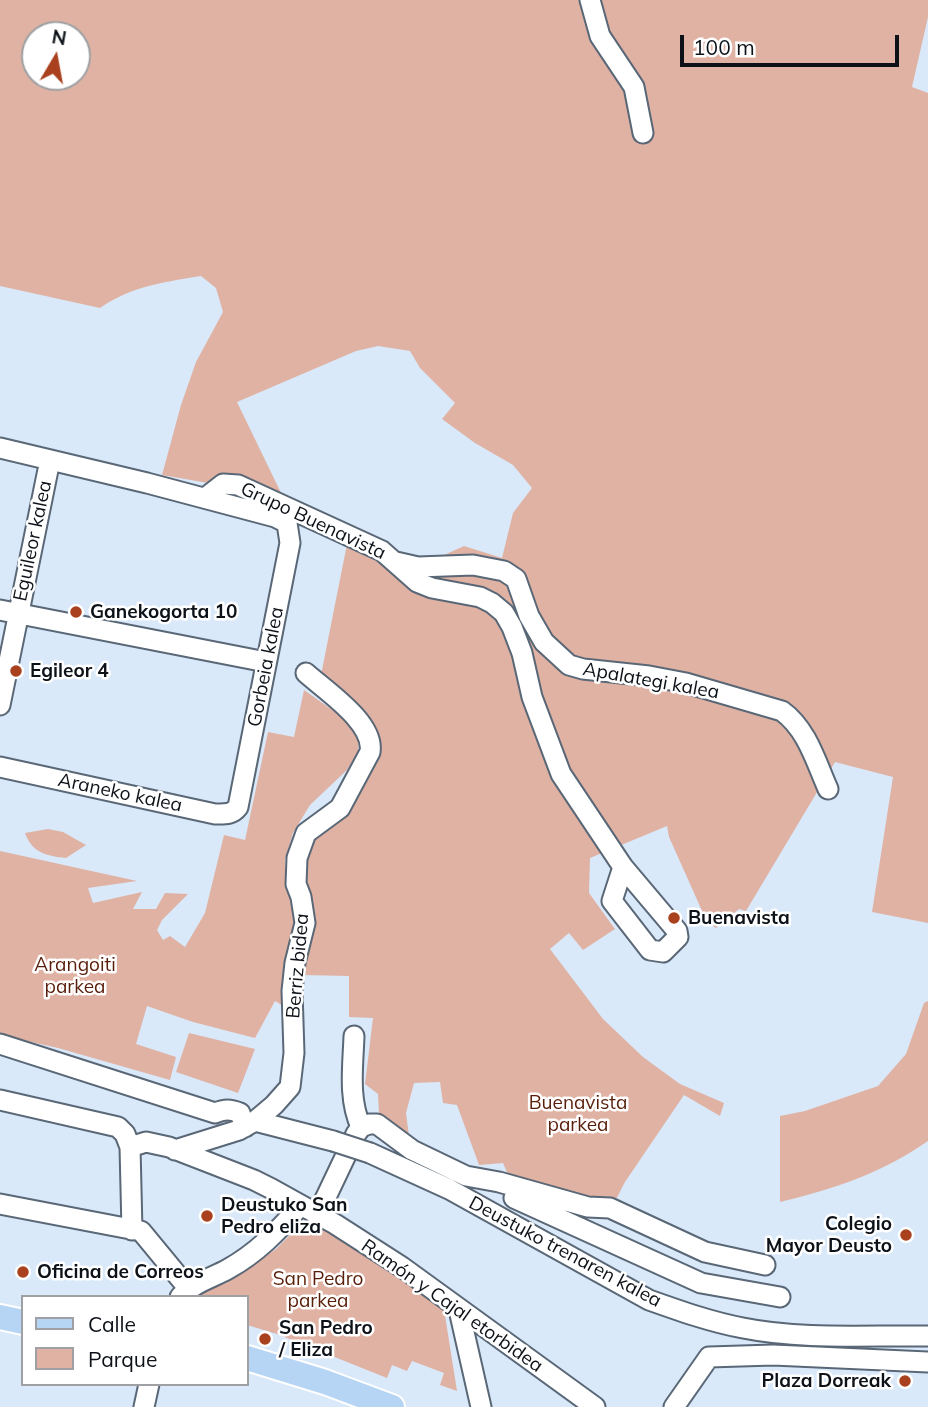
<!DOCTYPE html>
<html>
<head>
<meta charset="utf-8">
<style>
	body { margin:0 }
	#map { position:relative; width:928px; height:1407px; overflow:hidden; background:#d9e9fa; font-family:Mulish,sans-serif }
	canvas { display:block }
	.legend { position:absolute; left:21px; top:1295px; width:228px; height:91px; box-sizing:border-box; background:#fff; border:2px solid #9ea0a3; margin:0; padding:9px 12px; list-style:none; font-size:21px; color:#0d1218 }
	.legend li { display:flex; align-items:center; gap:14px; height:35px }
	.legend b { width:35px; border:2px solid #9ea0a3 }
	.north { position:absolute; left:21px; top:21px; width:70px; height:70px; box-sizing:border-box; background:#fff; border:2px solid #9ea0a3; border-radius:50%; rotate:10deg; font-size:19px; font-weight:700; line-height:28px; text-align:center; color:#0d1218 }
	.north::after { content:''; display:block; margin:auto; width:24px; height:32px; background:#a9411e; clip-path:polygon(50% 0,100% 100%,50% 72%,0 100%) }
	.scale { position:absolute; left:680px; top:35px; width:219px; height:32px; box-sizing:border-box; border:4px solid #0d1218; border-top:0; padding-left:9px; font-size:21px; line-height:24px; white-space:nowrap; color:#0d1218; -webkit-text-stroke:5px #fff; paint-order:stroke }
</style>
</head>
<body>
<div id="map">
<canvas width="928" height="1407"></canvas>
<ul class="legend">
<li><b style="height:9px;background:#b6d5f5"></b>Calle</li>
<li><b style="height:19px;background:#e0b2a3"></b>Parque</li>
</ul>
<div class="north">N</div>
<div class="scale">100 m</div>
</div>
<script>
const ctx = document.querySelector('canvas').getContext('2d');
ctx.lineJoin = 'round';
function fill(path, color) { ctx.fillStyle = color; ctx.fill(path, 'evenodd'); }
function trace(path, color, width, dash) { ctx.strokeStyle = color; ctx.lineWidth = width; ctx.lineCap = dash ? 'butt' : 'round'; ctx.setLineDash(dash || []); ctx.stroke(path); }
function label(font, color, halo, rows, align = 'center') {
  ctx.font = font + ' Mulish,sans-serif'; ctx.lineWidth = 5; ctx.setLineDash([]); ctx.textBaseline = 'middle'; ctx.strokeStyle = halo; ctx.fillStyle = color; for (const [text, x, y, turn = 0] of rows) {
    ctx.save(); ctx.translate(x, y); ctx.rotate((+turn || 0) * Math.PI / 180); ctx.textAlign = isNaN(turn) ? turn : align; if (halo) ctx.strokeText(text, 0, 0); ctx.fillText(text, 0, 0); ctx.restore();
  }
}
fill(new Path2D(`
	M0 0H928V17L912 87 928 93V923L872 912 893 777 835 762 746 911 739 909 716 928 707 922 669 837 667 826 590 858 589 893 615 929 583 950 569 933 550 949 603 1019 643 1057 680 1084 724 1103 720 1116 684 1095 625 1182 612 1207 509 1177 503 1163 479 1165 457 1105 443 1103 440 1082 414 1083 406 1113 409 1136 379 1114 378 1094 365 1084 373 1018 349 1017V976L301 975 308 928 314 915 303 870 320 812 372 757 320 680 350 529 401 553 433 560 464 546 502 558 513 513 532 488 513 465 475 443 442 419 455 403 420 368 410 351 378 346 356 351 237 402 284 499 241 476 231 474 208 483 162 475 181 405 196 362 223 312 216 288 201 276C164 282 132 286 100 308L0 286ZM35 35H77V77H35Z
	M304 690 355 726 359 739 358 752 347 770 310 805 293 833 285 860V880L292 896 295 916 285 1007 275 1001 255 1038 193 1022 147 1006 136 1044 176 1057 170 1080 58 1048 0 1035V851L137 881 88 888 93 903 142 892 133 909H156L165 893 188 894 162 920 157 930 163 940 170 936 185 947 205 913 224 835 245 840 268 732 294 737Z
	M48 829 63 832 86 845 66 858C47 856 32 853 25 833Z
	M928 1001V1141C882 1173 834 1189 780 1202V1116L805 1111 878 1086 906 1054 924 1003Z
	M189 1033 255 1049 238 1093 176 1072Z
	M307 1218 385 1267 444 1309 457 1391 440 1385 444 1373 412 1361 407 1371 392 1365 387 1378 277 1334 247 1325V1297H199V1289L232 1278 276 1249Z`), '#e0b2a3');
const minor = new Path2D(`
	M590 0 600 36 634 87 643 133
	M0 448 147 483 275 517 287 523 290 543 238 807C232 815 224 814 215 814L0 767
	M205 498 223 484 238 485 382 551 417 582 432 588 480 597 492 603 504 613 512 627 522 653 532 697 561 774 623 867 677 931 678 937 663 952 650 950 612 901 623 867
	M396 562 418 567 473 565 504 571 516 579 529 616 544 642 569 665 583 669 649 676 686 683 782 711C807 729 816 762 828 789
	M0 610 266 662
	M0 705 50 460
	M354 1036C353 1066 348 1099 361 1127
	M0 1044 215 1113C225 1109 230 1109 240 1113L245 1127
	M0 1100 118 1127 125 1134 130 1147 132 1230
	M255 1121 333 1141
	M130 1147 146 1142 169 1147 254 1180 272 1189 335 1224 402 1267 595 1407
	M175 1150 239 1130 255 1121 274 1105 290 1087 294 1053 292 991 295 963 305 923 301 897 296 884 297 858 306 833 340 808 370 752C375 723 326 691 306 673
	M370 1153 449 1189 649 1300C680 1311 711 1322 743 1328 803 1340 867 1335 928 1336
	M514 1198 701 1283 780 1297
	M0 1204 141 1231 188 1288
	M317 1216 356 1134 361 1127 369 1124H377L412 1150 466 1176 499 1182 588 1207 610 1208 705 1252 765 1265
	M180 1297C193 1283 212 1278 228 1269 257 1253 278 1231 300 1206
	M459 1310 481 1407
	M144 1407 149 1384
	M674 1407 709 1357 773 1355 928 1362`);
const major = new Path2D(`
	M0 1317 23 1322
	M247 1358 325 1382 392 1407`);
trace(minor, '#596776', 23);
trace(major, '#fff', 28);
trace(minor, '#fff', 19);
trace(major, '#b6d5f5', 24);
const minorBridge = new Path2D(`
	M333 1141 370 1153`);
trace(minorBridge, '#596776', 23, []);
trace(minorBridge, '#fff', 19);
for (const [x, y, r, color] of [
	[76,612,7,"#a9411e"],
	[16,671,7,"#a9411e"],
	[674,918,7,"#a9411e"],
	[207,1216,7,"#a9411e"],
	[906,1235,7,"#a9411e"],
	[23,1272,7,"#a9411e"],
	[265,1339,7,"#a9411e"],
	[905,1381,7,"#a9411e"]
]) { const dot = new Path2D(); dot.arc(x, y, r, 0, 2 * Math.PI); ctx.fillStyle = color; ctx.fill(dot); trace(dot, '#fff', 2.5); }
label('19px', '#0d1218', '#fff', [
	["Grupo Buenavista",313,521,25],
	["Eguileor kalea",33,541,-78],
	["Gorbeia kalea",266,667,-79],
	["Apalategi kalea",651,681,10],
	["Araneko kalea",120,793,12],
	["Berriz bidea",298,966,-85],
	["Deustuko trenaren kalea",565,1252,28],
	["Ramón y Cajal etorbidea",452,1306,35]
]);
label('bold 19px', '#0d1218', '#fff', [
	["Ganekogorta 10",90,612],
	["Egileor 4",30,671],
	["Buenavista",688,918],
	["Deustuko San",221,1205],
	["Pedro eliza",221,1227],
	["Colegio",892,1224,"right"],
	["Mayor Deusto",892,1246,"right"],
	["Oficina de Correos",37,1272],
	["San Pedro",279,1328],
	["/ Eliza",279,1350],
	["Plaza Dorreak",891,1381,"right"]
], 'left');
label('19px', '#591e0a', '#fff', [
	["Arangoiti",75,965],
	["parkea",75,987],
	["Buenavista",578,1103],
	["parkea",578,1125],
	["San Pedro",318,1279],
	["parkea",318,1301]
]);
</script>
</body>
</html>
